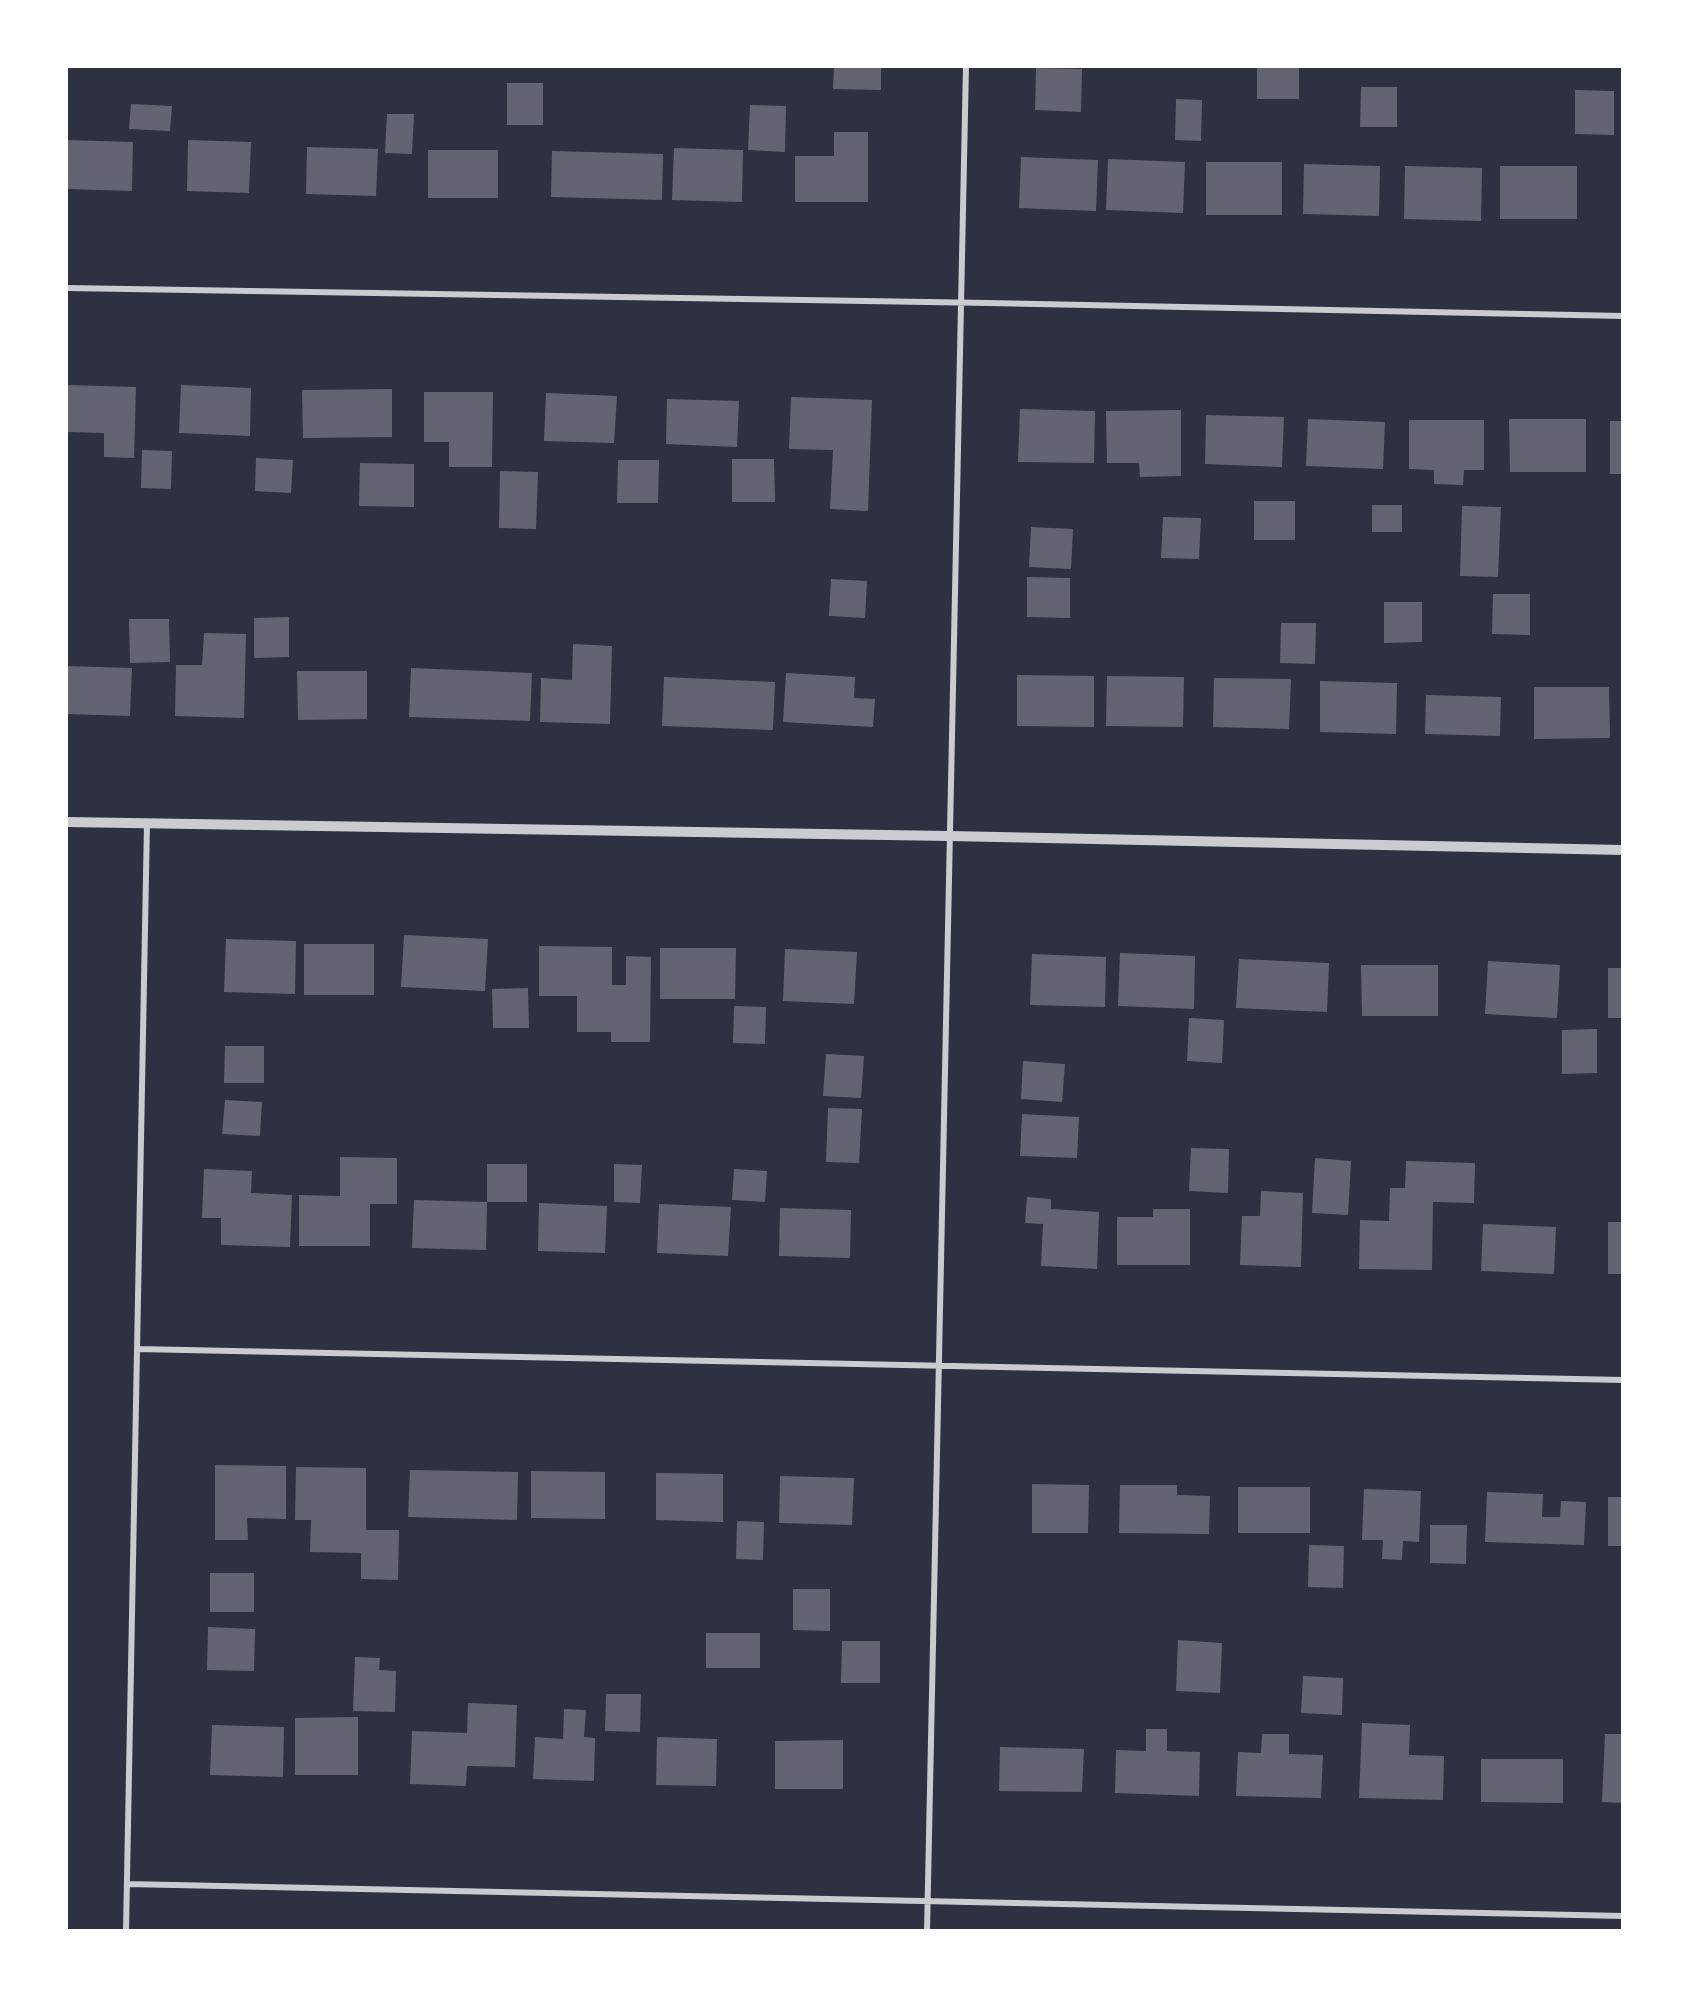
<!DOCTYPE html>
<html>
<head>
<meta charset="utf-8">
<style>
	body { margin:0 }
	#map { position:relative; width:1689px; height:1997px; overflow:hidden; background:#2d3142; font-family:"PT Sans Narrow",sans-serif }
	canvas { display:block }
	.frame { position:absolute; inset:0; border:68px solid #fff; pointer-events:none }
</style>
</head>
<body>
<div id="map">
<canvas width="1689" height="1997"></canvas>
<div class="frame"></div>
</div>
<script>
const ctx = document.querySelector('canvas').getContext('2d');
ctx.lineJoin = 'round';
function fill(path, color) { ctx.fillStyle = color; ctx.fill(path, 'evenodd'); }
function trace(path, color, width, dash) { ctx.strokeStyle = color; ctx.lineWidth = width; ctx.lineCap = dash ? 'butt' : 'round'; ctx.setLineDash(dash || []); ctx.stroke(path); }
fill(new Path2D(`
	M834 66H881V90L833 89Z
	M1257 66H1299V99H1257Z
	M1036 68 1082 69 1081 112 1035 110Z
	M507 83H543V125H507Z
	M1361 87H1397V127H1360Z
	M1575 90 1614 91V135L1575 134Z
	M1176 99 1202 100 1201 141 1175 140Z
	M131 104 172 106 170 131 129 129Z
	M750 105 786 106 785 152 748 150Z
	M387 114H414L412 154 385 153Z
	M834 132H868V202H795V156H834Z
	M66 140 133 142 132 191 66 189Z
	M188 140 251 142 249 193 187 191Z
	M307 147 378 149 376 196 306 194Z
	M674 148 743 150 742 202 672 200Z
	M428 150H498V198H428Z
	M552 151 663 154 662 200 551 197Z
	M1021 157 1098 160 1096 211 1019 208Z
	M1108 159 1185 162 1183 213 1106 210Z
	M1206 162H1282V215H1206Z
	M1304 164 1380 166 1379 216 1303 214Z
	M1405 166 1482 168 1481 221 1404 219Z
	M1500 166H1577V219H1500Z
	M68 385 136 387 134 458 104 457V433L67 432Z
	M181 385 251 388 250 436 179 433Z
	M392 389V437L303 438 302 390Z
	M424 392H493L492 467H449V442H424Z
	M546 393 617 396 614 443 544 441Z
	M791 397 872 400 868 511 830 509 833 450 789 449Z
	M667 399 739 401 737 447 666 444Z
	M1020 409 1095 411 1094 463 1018 462Z
	M1181 410V476L1140 477 1139 463H1107L1106 411Z
	M1206 415 1284 417 1282 467 1205 464Z
	M1308 419 1385 422 1383 469 1306 466Z
	M1509 419H1586V472H1510Z
	M1409 420H1484V470H1464L1463 485 1434 484V470L1409 469Z
	M1610 421H1623V474H1610Z
	M142 450 172 451 171 489 141 488Z
	M256 458 293 460 291 493 255 491Z
	M732 459H774L775 502H732Z
	M618 460H659L658 503H617Z
	M360 463 414 464V507L359 506Z
	M500 471 538 472 536 529 499 528Z
	M1254 501H1295V540H1254Z
	M1372 505H1402V532H1372Z
	M1462 506 1501 507 1498 577 1460 576Z
	M1163 517 1201 518 1199 559 1161 558Z
	M1031 527 1073 529 1071 569 1029 567Z
	M1027 577 1070 578V618L1027 617Z
	M831 579 867 581 865 618 829 616Z
	M1493 594H1530V635L1492 634Z
	M1384 602H1422V642L1384 643Z
	M289 617V657L254 658V618Z
	M129 619H169L170 662 130 663Z
	M1281 623H1316L1315 664 1280 663Z
	M204 633 246 634 244 718 175 716 176 665H202Z
	M573 644 612 646 610 724 540 722 541 678 572 680Z
	M66 666 132 668 130 716 66 714Z
	M411 668 532 673 530 721 409 717Z
	M297 671H367V719L298 720Z
	M786 673 855 677 854 698 875 699 873 727 783 722Z
	M1017 675 1094 676V727L1017 726Z
	M1107 676 1184 677 1183 727 1106 726Z
	M664 677 775 682 773 730 662 726Z
	M1214 678 1291 679 1289 729 1213 727Z
	M1320 681 1397 683 1396 734 1320 732Z
	M1534 687H1609L1610 738 1534 739Z
	M1426 695 1501 697 1500 736 1425 734Z
	M404 935 488 939 485 991 401 987Z
	M226 939 296 941 295 994 224 992Z
	M304 944H374V995H304Z
	M539 946 612 947V985H626V956L651 957 650 1042H611V1032H577V996H539Z
	M660 948H736L735 999H660Z
	M785 949 857 952 854 1004 783 1001Z
	M1120 953 1195 956 1194 1009 1118 1006Z
	M1032 954 1106 957 1105 1007 1030 1005Z
	M1239 959 1329 963 1327 1012 1236 1008Z
	M1488 961 1560 965 1557 1018 1485 1014Z
	M1361 965H1438V1016H1362Z
	M1608 968H1623V1018H1608Z
	M528 988 529 1028H493L492 989Z
	M734 1006 766 1007 765 1044 733 1043Z
	M1189 1018 1224 1020 1222 1063 1187 1061Z
	M1597 1029V1073L1562 1074V1030Z
	M225 1046H264V1083H224Z
	M826 1054 864 1056 861 1098 823 1096Z
	M1023 1061 1065 1064 1062 1102 1021 1099Z
	M225 1100 262 1102 260 1136 222 1134Z
	M828 1108 862 1109 859 1163 826 1162Z
	M1022 1114 1079 1117 1077 1158 1020 1156Z
	M1191 1148 1229 1149 1228 1193 1189 1191Z
	M340 1157 397 1158V1204H370V1246H299V1195L340 1196Z
	M1315 1158 1351 1161 1348 1215 1312 1213Z
	M1406 1161 1475 1163 1474 1203 1433 1202 1432 1270 1359 1269 1360 1220 1389 1221 1390 1188H1405Z
	M487 1164H527V1202H487Z
	M614 1164 642 1165 640 1203 614 1202Z
	M204 1169 252 1171 251 1193 292 1195 290 1247 221 1245V1218H202Z
	M734 1169 767 1171 765 1202 732 1200Z
	M1261 1191 1303 1193 1301 1267 1240 1265 1242 1216H1260Z
	M1027 1197 1051 1199V1209L1099 1212 1097 1269 1041 1266 1043 1224 1025 1223Z
	M414 1200 487 1202 486 1250 412 1248Z
	M539 1203 607 1206 605 1253 538 1251Z
	M659 1204 731 1207 728 1256 657 1253Z
	M780 1208 851 1210 850 1258 779 1256Z
	M1153 1209H1190V1265H1117V1217H1153Z
	M1608 1222H1623V1274H1608Z
	M1483 1224 1556 1227 1554 1274 1481 1271Z
	M215 1465 286 1466V1519L247 1518 248 1540H215Z
	M296 1467 366 1468V1530H399L398 1580 361 1579V1553L310 1552 311 1520H295Z
	M410 1470 518 1472 517 1520 408 1517Z
	M531 1471 605 1472V1519L531 1518Z
	M656 1473 723 1474V1522L656 1520Z
	M780 1476 854 1478 852 1525 779 1523Z
	M1032 1484 1089 1485 1088 1533H1032Z
	M1120 1485H1177V1495L1210 1496 1209 1534 1119 1533Z
	M1238 1487H1310V1533H1238Z
	M1364 1489 1421 1491 1419 1542 1403 1541 1402 1560 1382 1559 1383 1540H1362Z
	M1487 1492 1543 1494 1542 1517H1560L1561 1501 1586 1502 1584 1545 1485 1542Z
	M1608 1497H1623V1546H1608Z
	M737 1521 764 1522 763 1560 736 1559Z
	M1430 1525H1467L1466 1564 1430 1563Z
	M1309 1545 1344 1546 1343 1588 1308 1587Z
	M210 1573H254V1612H210Z
	M793 1589H830V1631L793 1630Z
	M208 1627 255 1629 254 1671 207 1670Z
	M706 1633H760V1668H706Z
	M1178 1640 1222 1643 1220 1693 1176 1691Z
	M842 1641H880V1683H841Z
	M355 1657 380 1658 379 1670 396 1671 395 1712 353 1711Z
	M1303 1676 1343 1678 1342 1715 1301 1713Z
	M606 1694H641L640 1732 605 1731Z
	M468 1703 517 1705 515 1767 467 1766 466 1786 410 1784 412 1731 467 1733Z
	M564 1709 586 1710 584 1737 595 1738 594 1781 533 1779 535 1737 563 1739Z
	M358 1717V1775H295V1718Z
	M1362 1723 1410 1725 1409 1755 1444 1756 1443 1800 1359 1798Z
	M212 1725 284 1727 283 1777 210 1775Z
	M1146 1729H1167V1751L1200 1752 1199 1796 1115 1793 1116 1750 1146 1751Z
	M1262 1734H1289V1754L1323 1755 1321 1798 1236 1796 1238 1752 1261 1753Z
	M1605 1734H1623V1803L1602 1802Z
	M657 1737 717 1739 716 1786 656 1785Z
	M843 1740V1789H775V1741Z
	M1000 1747 1084 1749 1082 1792 999 1791Z
	M1481 1759H1563V1803L1481 1802Z`), '#626471');
trace(new Path2D(`
	M66 288 988 303 1623 316
	M137 1349 1623 1380
	M127 1884 1623 1916
	M126 1931 147 823
	M927 1931 966 66`), '#caccd0', 6);
trace(new Path2D(`
	M66 822 949 836 1623 850`), '#caccd0', 10);
</script>
</body>
</html>
